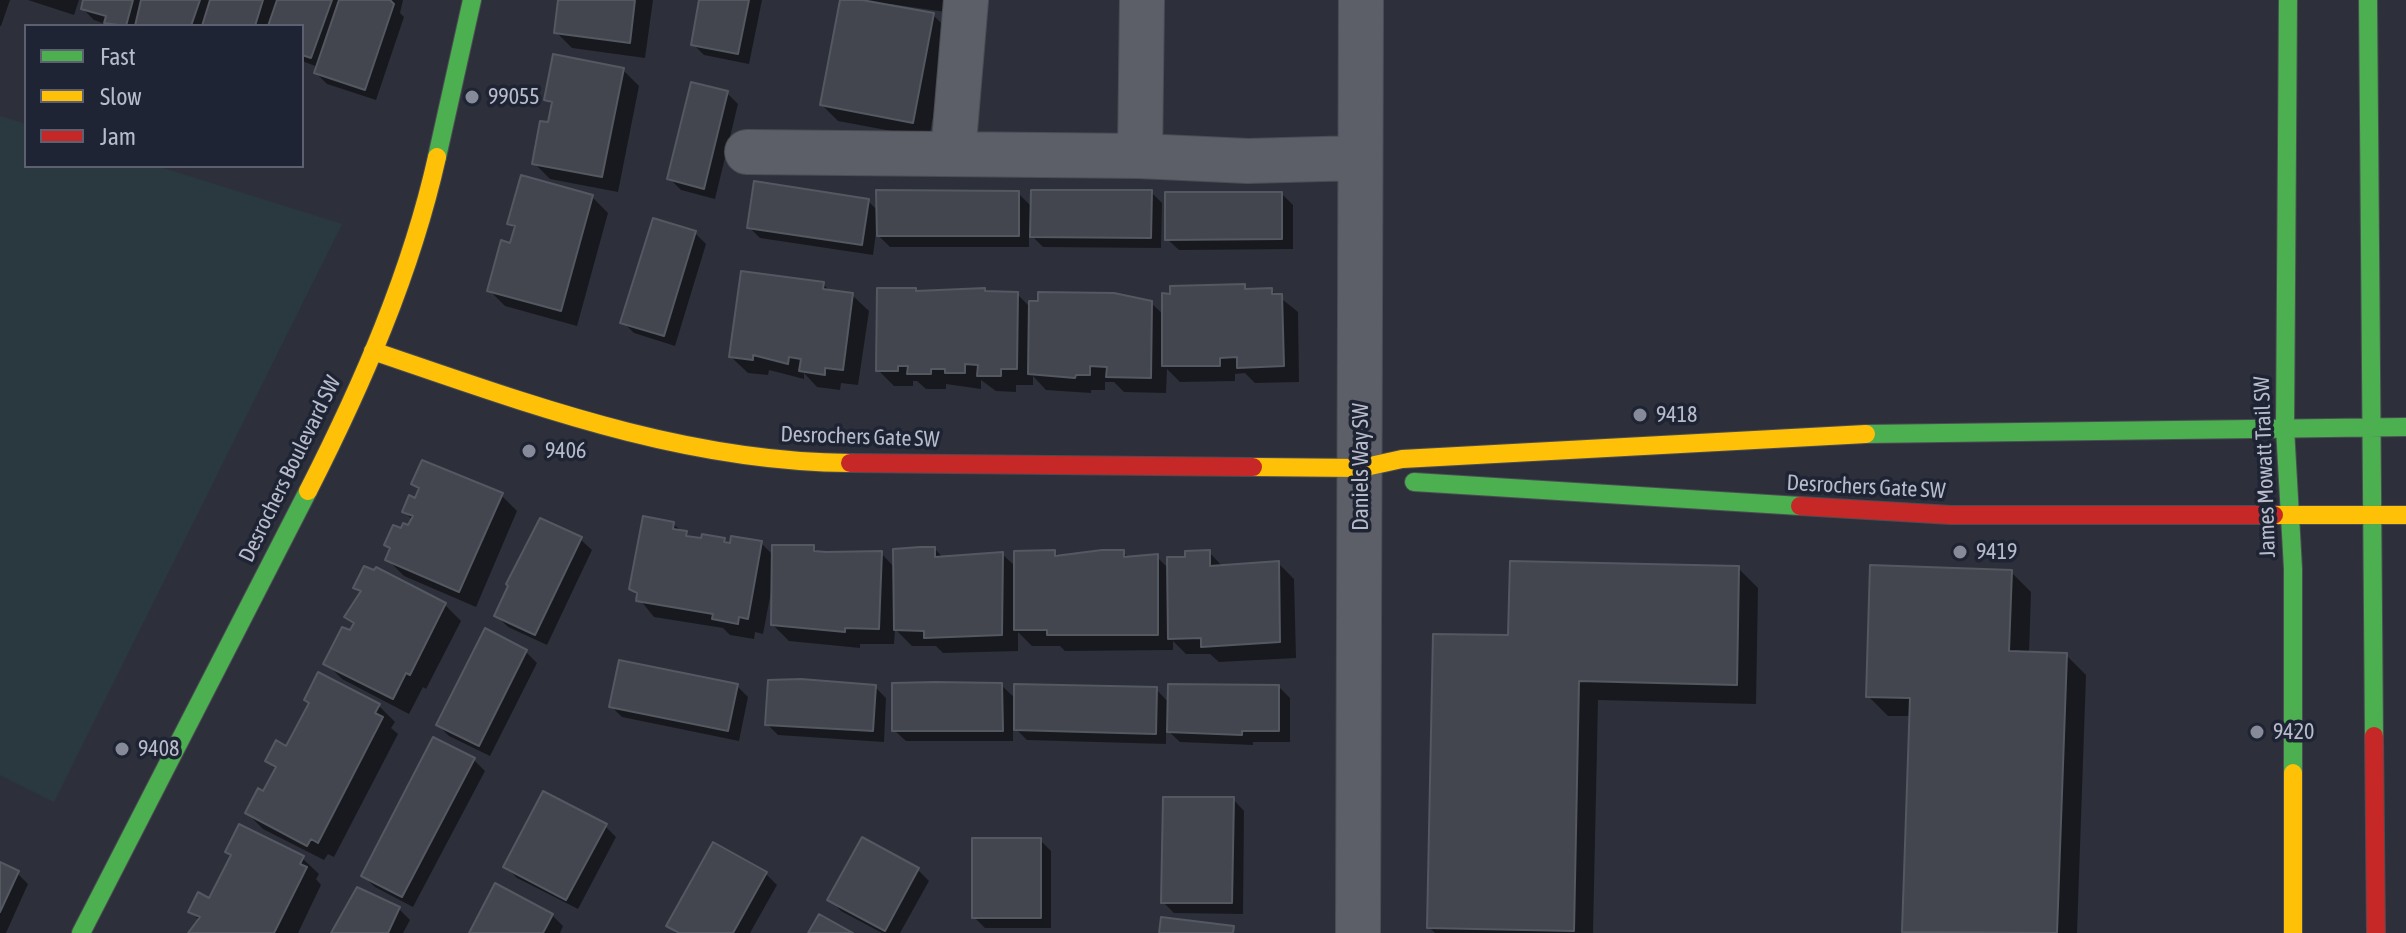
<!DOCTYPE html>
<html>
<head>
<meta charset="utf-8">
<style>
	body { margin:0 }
	#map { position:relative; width:2406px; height:933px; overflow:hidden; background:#2d303a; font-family:"Asap Condensed",sans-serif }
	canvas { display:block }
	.legend { position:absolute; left:24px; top:24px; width:280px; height:144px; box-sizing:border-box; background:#1f2435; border:2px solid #5c6071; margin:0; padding:10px 14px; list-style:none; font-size:24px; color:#b7bbca }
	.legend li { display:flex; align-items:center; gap:16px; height:40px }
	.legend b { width:40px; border:2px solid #5c6071 }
</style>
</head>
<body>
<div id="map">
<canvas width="2406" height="933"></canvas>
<ul class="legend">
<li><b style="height:10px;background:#4caf50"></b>Fast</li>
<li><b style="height:10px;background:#ffc107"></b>Slow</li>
<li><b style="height:10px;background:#c62828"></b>Jam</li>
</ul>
</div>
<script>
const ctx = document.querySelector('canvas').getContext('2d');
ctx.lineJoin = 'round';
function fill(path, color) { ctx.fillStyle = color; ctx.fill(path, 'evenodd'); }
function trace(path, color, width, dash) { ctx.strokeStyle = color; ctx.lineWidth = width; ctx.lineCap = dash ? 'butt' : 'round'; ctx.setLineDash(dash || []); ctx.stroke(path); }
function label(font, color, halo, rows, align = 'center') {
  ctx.font = font + ' "Asap Condensed",sans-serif'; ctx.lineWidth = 7; ctx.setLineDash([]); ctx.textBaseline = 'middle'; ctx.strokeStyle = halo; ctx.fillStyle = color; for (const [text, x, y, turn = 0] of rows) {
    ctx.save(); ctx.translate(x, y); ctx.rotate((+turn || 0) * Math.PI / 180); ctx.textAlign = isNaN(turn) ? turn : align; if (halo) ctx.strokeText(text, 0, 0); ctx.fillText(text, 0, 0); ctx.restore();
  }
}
fill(new Path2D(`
	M0 116 26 124V166H157L342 224 54 802 0 775Z`), '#2a3840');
fill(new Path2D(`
	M0 0H10L1 26H0Z
	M28 0H79L74 15Z
	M85 0H403L400 13 404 17 376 100 327 84 316 73 318 67 302 61V26H110L94 20 83 9Z
	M560 0H653L645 58 572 48 556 32Z
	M701 0H762L749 64 704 55 693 44Z
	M842 0H955L953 13 890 4V7L933 15 949 31 929 138 838 121 822 105Z
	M623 70 639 86 618 192 550 179 534 163 553 106 546 99Z
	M727 93 738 104 715 199 681 190 670 179Z
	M1151 192 1162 203 1161 248 1043 247 1029 233V247H890L876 233 873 255 760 238 749 227 868 201 878 211 1018 193 1033 208Z
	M1282 194 1293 205V249L1179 250 1167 239Z
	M592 197 608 213 577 326 505 306 489 290 512 246 516 230 509 223Z
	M654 221 695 233 706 244 675 346 634 333 623 322Z
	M823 284 831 292 852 295 869 311 858 385 841 383 840 390 817 387 804 373V379L769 370 768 375 748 373 731 357Z
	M1244 286 1249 291H1272L1298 312 1299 382 1255 383 1245 373 1235 374V381L1180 382 1167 369 1166 393 1124 392 1114 382H1105V390H1091V393L1046 390 1033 376V385H1016V392L996 391 981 380V389L946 384V389H926L917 381H913V386H894L878 370 945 293 984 290 988 293 1017 294 1031 308 1151 303 1164 315Z
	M413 484 501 495 517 511 476 607 404 576 388 560 391 550 386 545 409 528 413 520 404 512 420 491Z
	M673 524 692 539 724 540 732 547 761 543 774 556 813 547 819 553H881L895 568 935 549 947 562V556L1002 554 1016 567 1054 552 1060 557 1123 552 1129 558 1157 557 1169 569 1209 552 1223 567 1278 563 1294 579 1296 658 1219 662 1210 654H1186L1173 641V650L1065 651 1060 646H1032L1018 632V651L943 653 936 646H912L895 629 894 644H860V648L789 641 773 625 771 592 763 634 755 632 754 639 730 635 723 628 654 617 631 589Z
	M580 539 592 550 547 645 508 627 497 616 510 586Z
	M1738 568 1758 588 1756 704 1598 700 1593 933H1435L1429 927 1510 637Z
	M376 570 445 605 461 621 426 689 423 687 409 714 342 679 326 663 355 625 346 617 362 594 356 588Z
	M2011 572 2031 592 2029 654 2066 655 2086 675 2077 933H1906L1912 716H1888L1868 696Z
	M486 631 526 652 537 663 490 756 449 736 438 725Z
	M1001 685 1016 699 1156 689 1169 703 1279 687 1290 698V742H1253V745L1180 742 1166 729V744L1027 740 1013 726V741H906L894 730Z
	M737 686 748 697 739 741 622 717 611 706Z
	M875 687 886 698 884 742 778 735 767 724Z
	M379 706 395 722 391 728 398 734 334 857 328 854 324 860 263 829 247 813 264 793 276 770 267 761Z
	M473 759 485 771 413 907 375 887 363 876Z
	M1233 799 1244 811 1243 914 1174 913 1163 902Z
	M605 826 616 837 578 909 517 878 506 867Z
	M863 840 918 870 929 881 900 933H882L841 911 830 899Z
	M1040 840 1051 851V928H985L974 917Z
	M227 852 302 858 319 874 316 879 321 885 298 933H192L200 921 190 911 210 900 232 857Z
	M0 865 17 873 28 884 6 933H0Z
	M766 874 777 885 750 933H676L668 925Z
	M399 909 410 920 403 933H335Z
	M552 915 563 926 560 933H471Z`), '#0007');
const building = new Path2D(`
	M83 0H133L126 26 104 23 106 16 81 9Z
	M141 0H200L191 26H135Z
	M210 0H263L255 26H202Z
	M277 0H332L311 58 302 55V26H268Z
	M339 0H390L394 4 365 90 314 73Z
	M558 0H635L630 43 554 33Z
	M699 0H749L738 54 691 45Z
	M840 0H862L934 13 913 123 820 105Z
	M553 54 624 68 602 177 532 164 540 121 548 122 552 102 544 100Z
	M691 82 728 91 704 189 667 179Z
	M521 175 593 195 561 311 487 291 501 240 510 243 515 226 507 224Z
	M754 181 869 199 862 245 747 228Z
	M876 190 1019 191V236H877Z
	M1031 190H1152L1151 238 1030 237Z
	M1165 192H1282V239L1165 240Z
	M653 218 696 231 664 336 620 323Z
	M741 271 824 282 823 289 853 293 843 370 825 368V375L799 371 801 359 789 357 788 364 753 355V360L729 357Z
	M1245 284V289L1272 288V294H1282L1284 366 1237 368V357L1220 358V366H1162V293L1170 294V286Z
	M877 288H916V291L985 288V291L1018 292 1017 369H1001V376H977L978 365 965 364V373H945V369H931V374H907L908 366H898V371H876Z
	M1038 292 1114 293 1152 301 1151 378 1106 377 1107 367 1090 366V375H1076L1075 378 1028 374 1029 301H1038Z
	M422 460 503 493 459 592 385 560 390 548 384 545 393 525 401 528 403 523 408 525 413 516 402 512 409 495 415 498 419 488 411 484Z
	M643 516 674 522 673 529 687 531 686 536 701 538 702 534 725 538 724 542 730 543 731 536 762 541 748 619 739 617 738 624 712 619 713 614 636 601 637 593 629 589Z
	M540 518 582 537 535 635 494 616 508 586 506 584Z
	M772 545H814V551L826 552 882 551 879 629 845 628V632L771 625Z
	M920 547H935V557L1003 552 1002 635 924 638V631L894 630 893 549Z
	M1055 550V556L1102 550H1124V557L1158 554V635H1047V630H1014V551Z
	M1210 550V566L1279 561 1280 642 1201 647V638L1168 639 1167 557H1185V551Z
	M1510 561 1739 566 1737 685 1579 681 1574 931 1427 928 1433 634 1508 635Z
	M1870 565 2012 570 2009 651 2067 653 2057 933 1902 932 1910 698 1866 697Z
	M364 566 374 570 376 567 446 603 410 675 406 673 393 699 323 664 342 627 350 630 354 623 344 617 361 591 353 588Z
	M485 628 527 650 479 746 436 725Z
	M619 660 738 684 728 731 609 707Z
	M318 672 380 704 375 713 383 717 318 843 311 839 307 846 245 813 258 788 263 791 276 767 265 761 276 740 286 746 309 703 304 700Z
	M801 679 876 685 873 731 765 725 768 680Z
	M935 682 1002 683 1003 731H892V683Z
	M1014 684 1157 687 1156 734 1014 730Z
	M1168 684 1279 685V731H1242V735L1167 732Z
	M433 737 475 758 402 897 361 876Z
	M543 791 607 824 566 900 503 867Z
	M1163 797H1234L1232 903H1161Z
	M239 824 304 856 300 864 307 867 274 933H188L200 917 188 912 198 892 209 898 231 855 225 852Z
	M862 837 919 868 885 931 827 900Z
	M972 838H1041V918H972Z
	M713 842 767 872 733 933H679L666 926Z
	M0 862 19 871 0 912Z
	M495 883 553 914 543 933H469Z
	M357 887 400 907 388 933H331Z
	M819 914 853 933H808Z
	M1161 917 1234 926 1233 933H1159Z`);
fill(building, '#43464f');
trace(building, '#545861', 2);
const street = new Path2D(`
	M747 152 1140 156 1248 161 1359 158
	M953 154 966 0
	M1140 156 1142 0
	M1358 933 1361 0`);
const fast = new Path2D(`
	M2288 0 2285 428 2293 569V773
	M2368 0 2374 736
	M437 157 472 0
	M1866 434 2406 427
	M1414 482 1800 506
	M81 933 308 491`);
const slow = new Path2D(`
	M373 351C529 404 683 462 850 463
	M1253 467 1361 468 1402 459 1866 434
	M308 491C362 385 411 273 437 157
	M2274 515H2406
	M2293 773V933`);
const jam = new Path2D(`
	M850 463 1253 467
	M1800 506 1951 515H2274
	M2374 736 2376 933`);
trace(street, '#4b4d54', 46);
trace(fast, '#4b4d54', 20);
trace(slow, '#4b4d54', 20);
trace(jam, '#4b4d54', 20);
trace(street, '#5d5f68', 44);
trace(fast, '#4caf50', 18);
trace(slow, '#ffc107', 18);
trace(jam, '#c62828', 18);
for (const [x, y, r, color] of [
	[472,97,8,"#878a98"],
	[1640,415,8,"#878a98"],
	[529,451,8,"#878a98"],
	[1960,552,8,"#878a98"],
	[2257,732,8,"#878a98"],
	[122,749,8,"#878a98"]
]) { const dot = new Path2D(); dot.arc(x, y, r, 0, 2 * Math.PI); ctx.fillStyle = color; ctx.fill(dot); trace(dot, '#1f2435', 3); }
label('22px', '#b7bbca', '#1f2435', [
	["99055",488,97],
	["9418",1656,415],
	["9406",545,451],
	["9419",1976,552],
	["9420",2273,732],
	["9408",138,749]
], 'left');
label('22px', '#b7bbca', '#1f2435', [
	["Desrochers Gate SW",860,437,2],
	["Daniels Way SW",1361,467,-90],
	["James Mowatt Trail SW",2265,467,-92],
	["Desrochers Boulevard SW",290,469,-64],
	["Desrochers Gate SW",1866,487,3]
]);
</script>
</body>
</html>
